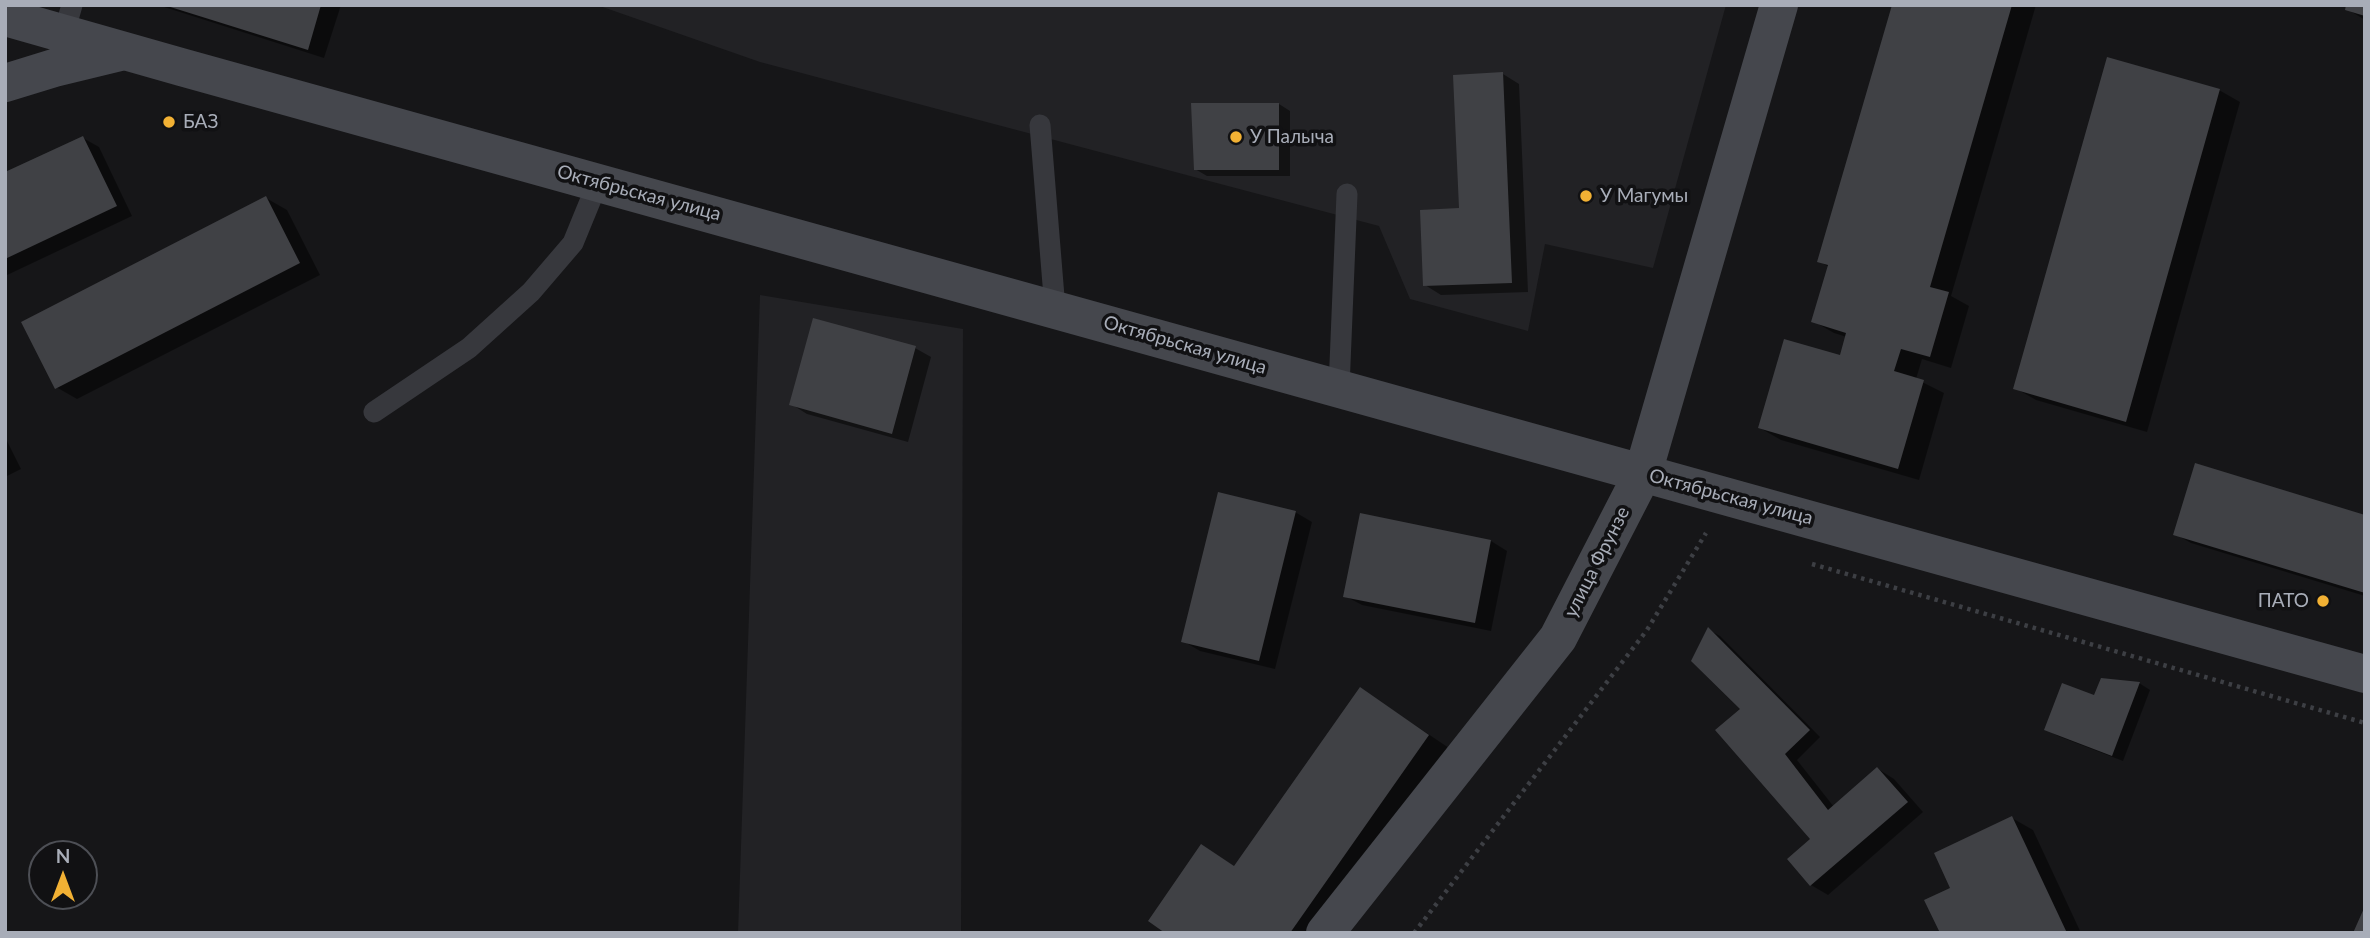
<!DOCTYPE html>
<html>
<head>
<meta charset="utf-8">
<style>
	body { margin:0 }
	#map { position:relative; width:2370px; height:938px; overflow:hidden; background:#161618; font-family:Lato,sans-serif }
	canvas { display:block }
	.frame { position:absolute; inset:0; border:7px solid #a8adb8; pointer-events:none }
	.north { position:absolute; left:28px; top:840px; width:70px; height:70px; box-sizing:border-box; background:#111113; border:2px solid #4d4f55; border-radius:50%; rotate:0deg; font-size:19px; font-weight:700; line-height:28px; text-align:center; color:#a8adb8 }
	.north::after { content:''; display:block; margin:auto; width:24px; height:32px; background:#f2b134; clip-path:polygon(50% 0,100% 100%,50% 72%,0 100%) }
</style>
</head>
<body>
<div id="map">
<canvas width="2370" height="938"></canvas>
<div class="frame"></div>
<div class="north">N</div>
</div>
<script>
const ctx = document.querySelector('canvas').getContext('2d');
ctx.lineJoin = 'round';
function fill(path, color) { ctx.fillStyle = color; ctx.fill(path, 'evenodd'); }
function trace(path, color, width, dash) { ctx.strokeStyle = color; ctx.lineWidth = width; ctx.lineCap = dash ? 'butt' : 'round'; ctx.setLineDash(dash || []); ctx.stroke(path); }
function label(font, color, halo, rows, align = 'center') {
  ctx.font = font + ' Lato,sans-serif'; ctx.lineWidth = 7; ctx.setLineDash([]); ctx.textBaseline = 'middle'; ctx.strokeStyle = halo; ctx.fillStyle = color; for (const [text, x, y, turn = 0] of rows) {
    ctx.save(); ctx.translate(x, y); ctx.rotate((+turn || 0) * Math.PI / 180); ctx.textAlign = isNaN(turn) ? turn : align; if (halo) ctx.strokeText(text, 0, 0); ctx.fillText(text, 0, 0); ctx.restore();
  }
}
fill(new Path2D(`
	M597 5H1726L1653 268 1545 244 1528 331 1410 299 1379 226 760 62Z
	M760 295 963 329 961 933H738Z`), '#222225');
fill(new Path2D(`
	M158 5H341L324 58Z
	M1894 5H2036L1951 296 1969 306 1951 368 1922 359 1916 379 1944 393 1919 480 1781 440 1760 428 1841 357 1847 337 1834 333 1813 321 1829 267 1819 261Z
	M2365 5V20L2347 9Z
	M1503 74 1519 84 1528 292 1441 295 1425 285 1461 210Z
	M2219 90 2240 102 2147 432 2036 400 2015 388Z
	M1279 104 1290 111V176H1207L1195 169Z
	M83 138 99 147 132 216 5 276V174Z
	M266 198 287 210 320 275 77 399 56 387Z
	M915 348 931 357 908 442 807 414 791 404Z
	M5 437 21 469 5 477Z
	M1295 512 1312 522 1275 669 1200 651 1183 641Z
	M1361 515 1491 541 1507 551 1491 631 1362 605 1345 596Z
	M2365 517V596L2191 543 2175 534Z
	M1709 630 1720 636 1820 737 1797 760 1834 807 1878 769 1894 779 1923 812 1828 895 1811 885 1789 859 1813 839 1742 709Z
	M2139 683 2150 690 2123 761 2058 736 2046 729 2095 697Z
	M1361 689 1449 748 1319 933H1168L1202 846 1235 867Z
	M2012 818 2033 830 2081 933H1942L1952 889Z`), '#0007');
fill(new Path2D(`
	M164 5H321L308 50Z
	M1892 5H2012L1930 287 1949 292 1930 357 1901 349 1894 371 1924 380 1898 469 1758 428 1784 339 1840 355 1846 333 1811 322 1828 265 1817 262Z
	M2346 5H2365V16L2345 10Z
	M2107 57 2220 89 2126 422 2013 389Z
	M1503 72 1512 283 1423 286 1420 210 1459 208 1453 75Z
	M1191 103H1279V170H1194Z
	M83 136 117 206 5 259V172Z
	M266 196 300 263 55 389 21 322Z
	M813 318 916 346 892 434 789 405Z
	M2195 463 2365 515V593L2173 535Z
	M1218 492 1296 511 1259 661 1181 642Z
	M1360 513 1491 540 1475 623 1343 597Z
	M1708 627 1810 730 1785 754 1828 810 1877 767 1908 802 1810 886 1787 859 1810 839 1715 730 1740 709 1691 661Z
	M2101 678 2140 682 2112 756 2044 730 2062 683 2094 695Z
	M1360 687 1429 735 1290 933H1165L1148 921 1201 844 1234 866Z
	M2012 816 2067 933H1940L1924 900 1950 888 1934 853Z
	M2365 906V933H2353Z`), '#404145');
trace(new Path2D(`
	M1812 564 2365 723
	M1414 933 1647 630 1706 533`), '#3d3f44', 4.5, [3.5, 5]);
trace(new Path2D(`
	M64 33 72 5
	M1040 125 1055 309
	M1339 388 1347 194
	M374 412 469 348 531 292 573 243 598 182`), '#37383d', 21);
trace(new Path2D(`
	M5 17 181 67 2365 674
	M5 83 54 68 124 51
	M1325 933 1558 638 1643 473 1779 5`), '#45474d', 38);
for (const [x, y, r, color] of [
	[169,122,7,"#f2b134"],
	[1236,137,7,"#f2b134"],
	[1586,196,7,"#f2b134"],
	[2323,601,7,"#f2b134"]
]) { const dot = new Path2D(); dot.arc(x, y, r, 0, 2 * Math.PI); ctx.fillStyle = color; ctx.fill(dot); trace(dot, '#111113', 2.5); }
label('19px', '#a8adb8', '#111113', [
	["БАЗ",183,122],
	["У Палыча",1250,137],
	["У Магумы",1600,196],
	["ПАТО",2309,601,"right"]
], 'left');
label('19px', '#a8adb8', '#111113', [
	["Октябрьская улица",639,193,15],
	["Октябрьская улица",1185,345,16],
	["Октябрьская улица",1731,497,15],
	["улица Фрунзе",1597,562,-63]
]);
</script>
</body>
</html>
